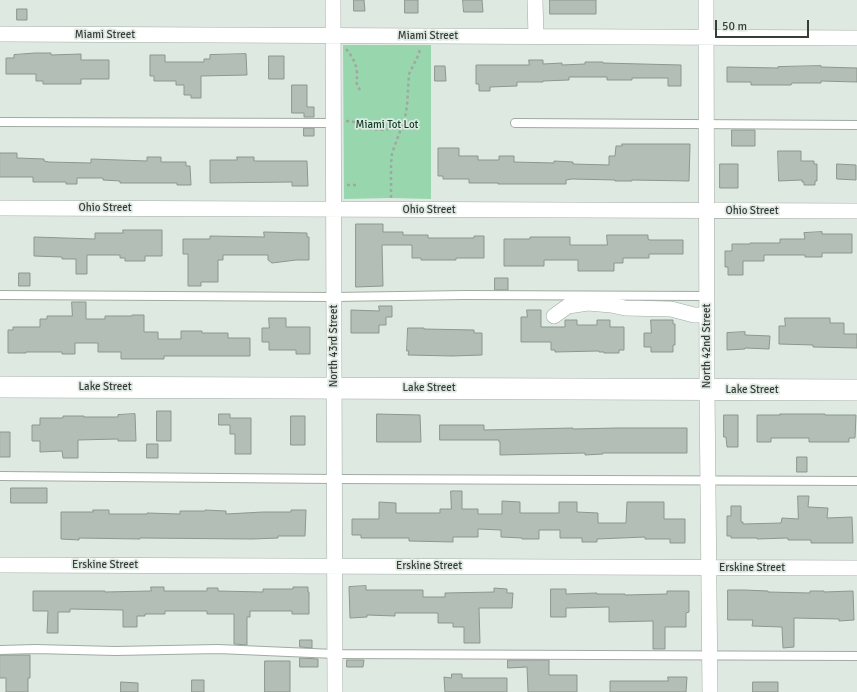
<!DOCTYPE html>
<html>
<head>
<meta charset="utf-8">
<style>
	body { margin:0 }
	#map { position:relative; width:857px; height:692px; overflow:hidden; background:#dee9e2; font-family:Signika,sans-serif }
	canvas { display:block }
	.scale { position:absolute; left:715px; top:20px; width:94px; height:18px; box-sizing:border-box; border:2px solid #393d3a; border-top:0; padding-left:5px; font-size:12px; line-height:14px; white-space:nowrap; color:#393d3a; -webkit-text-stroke:3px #dee9e2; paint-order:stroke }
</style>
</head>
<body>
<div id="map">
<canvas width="857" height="692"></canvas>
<div class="scale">50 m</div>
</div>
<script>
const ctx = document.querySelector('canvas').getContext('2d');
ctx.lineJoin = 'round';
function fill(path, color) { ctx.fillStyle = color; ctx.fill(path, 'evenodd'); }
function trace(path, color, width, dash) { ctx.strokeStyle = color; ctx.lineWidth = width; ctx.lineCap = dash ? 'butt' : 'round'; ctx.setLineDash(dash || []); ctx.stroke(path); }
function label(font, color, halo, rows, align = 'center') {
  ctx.font = font + ' Signika,sans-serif'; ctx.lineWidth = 3.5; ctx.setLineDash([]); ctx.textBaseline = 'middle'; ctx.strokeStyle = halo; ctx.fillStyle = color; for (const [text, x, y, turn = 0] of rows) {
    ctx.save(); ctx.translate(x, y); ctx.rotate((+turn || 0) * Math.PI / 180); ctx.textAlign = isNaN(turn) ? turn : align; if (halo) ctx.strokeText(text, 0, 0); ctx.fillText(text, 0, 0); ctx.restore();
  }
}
fill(new Path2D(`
	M343 45H431V199L391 198 344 199Z`), '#98d6ae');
const building = new Path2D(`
	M354 0H364L365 11H354Z
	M405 0H418V13H405Z
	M463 0H482L483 12H464Z
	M550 0H596V14H550Z
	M17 9H27V20H17Z
	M35 53H51V55L81 54V60H109V79H81V84H43V81H36V74H6V58H14V55Z
	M246 54 247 75 201 76V98H191V95H184V85H176V81H154V76H150V55H165V62H204V59H210V55Z
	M269 56H284V79H269Z
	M529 60H543V64L562 63V65L585 64V62H603V63L681 65V86H668V78H632V80H607V77H569V80L543 81V82H517V86L490 87V91H479V84H476V65H529Z
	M435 66H445L446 81H435Z
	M821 66V67L857 68V82L821 81V83H792L791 85H751V82H727V67L778 68V67Z
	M292 85H307V107H314V117H304V113H292Z
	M304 128H314V136H304Z
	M732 130H755V146H732Z
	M622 144H690L689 181 632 180V181H615V180L572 179 566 180V184H498V183H469V179H443V176H438V148H459V156H478V160H499V156H514V162L554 163V161L573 162V164L609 165V156H615L616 146H622Z
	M778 151H801V161H814V164H817V181H815V185H804V182H802V180L779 181Z
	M0 153H17V158L44 159V161L49 162 91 163V159L147 161V157H161V162H186V166H190L191 185H177V183H120V181L103 180V178H77V184H66V182H33V177H0Z
	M237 157H254V161H307L308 186H292V182L210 183V160H237Z
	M720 164H738V188H720Z
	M837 164 856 165V180L837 179Z
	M356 224H383V232H403V235H428V238H474V236H484V258H456V260H421V258H412V245H382L383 286 356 287Z
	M123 230H162V256H145V261H125V258H120V255H87V274H76V259H62V257L34 256V237L95 239V233H123Z
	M264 232 307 233V237H309V260H296L272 263 268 260V255H223V260H218V282H201V286H188V254H183V239H210V236L264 237Z
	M822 232V234H852V253H822V257H805V255H764V261H743V275H728V267H725V251H732V244H750V243H780V239H805L804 233Z
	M607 235H648V239H649V240H683V254H649V258H623V263H614V271H578V260H544V266H504V239H530V237H570V245H607Z
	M19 273H30V286H19Z
	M495 278H508V290H495Z
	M72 302H86V319H105V316H132V315H144V332H158V339H181V331H202V333H228V338H250V356H164V359H121V352H98V343H75V354H62V352H26V353H8V330H13V327H40V319H47V316H72Z
	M379 306H392V317H386V325H379V333H351V310L379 311Z
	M527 310H541V327H565V320H577V325H597V320H610V327H624V350H619V353H604V352H599V351L555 352V350H551V342H521V317H527Z
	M269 318H286V327H310V354H296V350H269V342H262V328H269Z
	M785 318H830V323H844V334H857V348L813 347V345L779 344V326H785Z
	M651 320H673V324H675V345H673V352H651V347H644V333H651Z
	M408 328H424V329L474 330V333H482V355L452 356 408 355 409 351H407Z
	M745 332V335L770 336 769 349 745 348V349L727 350V333Z
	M157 411H171V441H157Z
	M135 414 136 441H118V439L78 440V458H63L62 451 40 452V441H32V425H40V418H63V416H84V417H118V415Z
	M219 414H230V418H251V454H235V434H230V425H219Z
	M377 414 420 415 421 442H377Z
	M780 414H825V415H856L855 438H849V442H809V438H771V442H757V415H780Z
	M724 415H738V447H727L726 437H724Z
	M291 416H305V445H291Z
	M440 425H484V430L573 428V429L617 428H687V453H603V454L585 455V453L500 455V442H499V440H440Z
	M0 432H10V457H0Z
	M147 444H158V458H147Z
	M797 457H807V472H797Z
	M11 488H47V503H11Z
	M451 491H462V509H478V514H502V501L520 502V513H559V502H577V512L598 513V523H626L627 502H664V519H685V543H670V539H645V537L597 539V542H582V538H560V530H539V539H522V538L501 537V530L478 529V537H453V542L409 541V538H361V535H352V519H379V502L396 503V513H440V509H451Z
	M798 496H809L808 507 828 508 827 518 852 517 853 543H811V540H788V538L757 539V538H731V536H727V516H731V506H741V522H743V524L781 523 782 518 798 519Z
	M93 510H109V514H147V513L180 514V511H205V510L226 511V514L263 512H291V510H306L305 536H278V538L252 539 140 538V539L79 538V540L61 539V512H93Z
	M366 586V590H423V597H445V593L494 592V588L507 589V593H513L512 608H479L480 643H464V627H453V623H438V613H395V616L367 615V617L350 618 349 587Z
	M151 587H164V591H207V588H218V591L263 592V589H293V587H308V592H309V614H292V611H250V617H247V645L234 644V614H207V611H165V614H145V616H137V627H123V610L70 609V612H58V633H47L48 611H33V591H105V592L150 591H151Z
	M551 589H566V594L597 593V594H625V595L667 594V591H689V612L686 613V627H665V649H653V621L609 622V607L566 608V617H551Z
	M728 590H744L768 591V592L810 593V591H824V592L853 591 854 620 839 621V619L794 618V647L783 648 782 627 752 626 753 620H728Z
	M300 640H312V648L300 647Z
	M0 655H30V678H28V692H6V678H0Z
	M300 658 318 659V667H300Z
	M347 660H364L363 667H347Z
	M508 660H549V675H577V692H528L527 667 508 668Z
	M265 661H290V692H265Z
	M452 674H462V678H507V692H445L444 677 451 678Z
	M668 677H687L686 692H610V681H668Z
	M192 680H204V692H192Z
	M121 682 138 683V692H121Z
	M753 682H778V692H753Z`);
fill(building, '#b3beb6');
trace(building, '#8c978f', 1);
const service = new Path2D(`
	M0 122 334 123
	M515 123 857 125
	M0 295 334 297 465 295 707 296
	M0 476 335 479 857 481
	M0 650 35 649 115 651 218 649 335 654 857 656`);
const minor = new Path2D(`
	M333 0 335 692
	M535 0 536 36
	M706 0 707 390 710 692
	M0 34 857 38
	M0 208 857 211
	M554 316 568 306 588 303 611 305 625 308 671 309 694 315H707
	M0 565 857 568`);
const secondary = new Path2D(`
	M0 387 857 390`);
trace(service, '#a0aba3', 10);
trace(minor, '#a0aba3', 16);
trace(secondary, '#a0aba3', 22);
trace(new Path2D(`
	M346 49C352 56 356 63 357 72 358 81 354 81 360 90
	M346 121C356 121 359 125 367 128 375 130 388 131 396 127 398 126 401 123 403 121
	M347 185H357
	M391 198V164L392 153 405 118 407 106 409 74 419 54 420 48`), '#9fa8a2', 2.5, [3, 3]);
trace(service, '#fff', 8);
trace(minor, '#fff', 15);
trace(secondary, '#fff', 21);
label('11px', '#393d3a', '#dee9e2', [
	["Miami Street",105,35],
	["Miami Street",428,36],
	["Ohio Street",105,208],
	["Ohio Street",429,210],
	["Ohio Street",752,211],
	["North 43rd Street",334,346,-90],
	["North 42nd Street",707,346,-90],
	["Lake Street",105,387],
	["Lake Street",429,388],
	["Lake Street",752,390],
	["Erskine Street",105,565],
	["Erskine Street",429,566],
	["Erskine Street",752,568]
]);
label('11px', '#0c3f24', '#dee9e2', [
	["Miami Tot Lot",387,125]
]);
</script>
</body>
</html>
